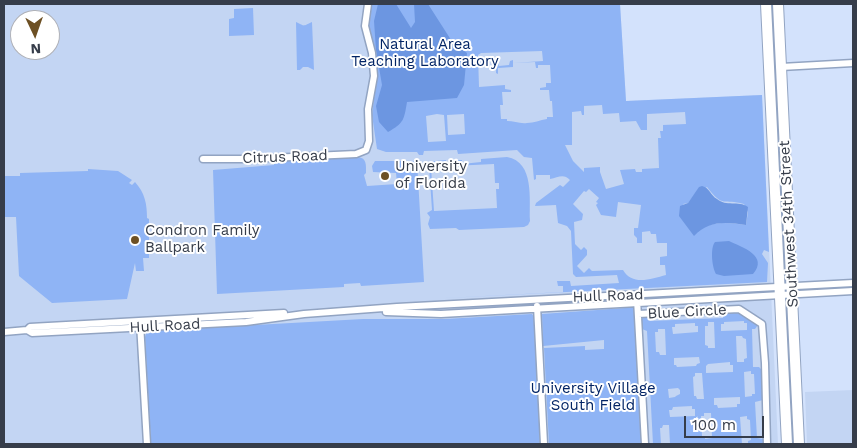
<!DOCTYPE html>
<html>
<head>
<meta charset="utf-8">
<style>
	body { margin:0 }
	#map { position:relative; width:857px; height:448px; overflow:hidden; background:#d3e2fc; font-family:"Work Sans",sans-serif }
	canvas { display:block }
	.frame { position:absolute; inset:0; border:5px solid #363d4a; pointer-events:none }
	.north { position:absolute; left:10px; top:10px; width:50px; height:50px; box-sizing:border-box; background:#fff; border:1px solid #afb1b7; border-radius:50%; rotate:177deg; font-size:14px; font-weight:700; line-height:20px; text-align:center; color:#363d4a }
	.north::after { content:''; display:block; margin:auto; width:18px; height:22px; background:#6d5024; clip-path:polygon(50% 0,100% 100%,50% 72%,0 100%) }
	.scale { position:absolute; left:684px; top:416px; width:80px; height:22px; box-sizing:border-box; border:2px solid #363d4a; border-top:0; padding-left:6px; font-size:15px; line-height:18px; white-space:nowrap; color:#363d4a; -webkit-text-stroke:4px #fff; paint-order:stroke }
</style>
</head>
<body>
<div id="map">
<canvas width="857" height="448"></canvas>
<div class="frame"></div>
<div class="north">N</div>
<div class="scale">100 m</div>
</div>
<script>
const ctx = document.querySelector('canvas').getContext('2d');
ctx.lineJoin = 'round';
function fill(path, color) { ctx.fillStyle = color; ctx.fill(path, 'evenodd'); }
function trace(path, color, width, dash) { ctx.strokeStyle = color; ctx.lineWidth = width; ctx.lineCap = dash ? 'butt' : 'round'; ctx.setLineDash(dash || []); ctx.stroke(path); }
function label(font, color, halo, rows, align = 'center') {
  ctx.font = font + ' "Work Sans",sans-serif'; ctx.lineWidth = 4; ctx.setLineDash([]); ctx.textBaseline = 'middle'; ctx.strokeStyle = halo; ctx.fillStyle = color; for (const [text, x, y, turn = 0] of rows) {
    ctx.save(); ctx.translate(x, y); ctx.rotate((+turn || 0) * Math.PI / 180); ctx.textAlign = isNaN(turn) ? turn : align; if (halo) ctx.strokeText(text, 0, 0); ctx.fillText(text, 0, 0); ctx.restore();
  }
}
fill(new Path2D(`
	M4 4H620L626 101 762 95 778 444H4ZM20 20H50V50H20Z
	M853 390V444H807L805 392Z`), '#c3d5f3');
fill(new Path2D(`
	M371 4H620L626 101 762 95 769 252 764 250 762 254 768 263 767 282 426 299 563 292V286H558L557 281H570L571 286 619 283 617 275 576 277 573 274 571 231 567 226 558 223 556 205 535 206 536 203 560 185 563 187 570 180C563 173 558 178 550 179V175H536V179L534 180 532 158 524 157 517 150 458 154 457 150 424 151 423 155H419L417 152H386L377 149 372 115 377 72 368 26ZM542 51 543 61 513 63V60L510 61 509 65 499 66 498 62H496V73L498 74V68L513 67V63L535 62 536 68H538V65H550L551 83H546V87L540 88V90H549L550 101H552L553 117H547V119C540 120 534 123 527 123 520 124 514 121 507 121V119H501L500 105H503L502 92H511V90L505 89V85L479 87 478 55 481 53ZM602 105 603 114 619 113 620 122 636 121 641 130H647V114L685 112 686 124 663 125V131H660L661 138H658L659 168 642 169V172H636L635 169 620 170 624 184 606 189 600 172V167L584 168V172L573 161 565 145H572V112L581 111 582 115H584V106ZM437 114 444 115 446 141 428 142 426 116ZM464 114 465 134 448 135 447 115ZM707 187C724 209 723 198 744 204L748 212 746 225C728 223 719 221 701 228L683 204 688 203 695 194ZM589 189 599 198 596 202 598 203 596 205 601 215 616 217 618 202 641 205 638 228H634V235L637 238V243H642V232L650 231 651 234H656L657 243H667V256L660 257V265H665L666 275C651 279 632 286 623 270L592 271 589 268 584 273 577 266 587 255V250L584 247 581 250 575 244 574 222 582 220 583 214 573 204 584 191 586 192Z
	M253 8 254 35 229 36V19L234 18V9Z
	M296 22C305 26 302 27 312 22L314 70 308 67H303L300 70H297Z
	M358 157C367 158 366 165 366 173L364 175 367 186 397 184 396 173 373 172 372 166 375 161H417L424 282 361 286 360 283 344 284V287L217 294 213 170 274 165V161Z
	M507 157C535 162 529 200 530 221L528 225 524 227 459 230 456 228 430 229 428 224 430 217 427 213 432 210 429 166 425 165 426 162 446 160V164H456V160H462V164L481 162V159ZM494 164 495 183H499V189H496L497 208 434 211 431 167Z
	M88 169 118 171 132 180 129 183 132 185 135 182C145 193 147 204 147 218L149 219V258H143L144 271H136L135 263 127 299 52 303 19 276 16 217H4V176H20V173L88 171Z
	M625 308H633L635 313 642 444H549L544 348 585 346V350L604 349V340L543 346 542 314Z
	M738 312 758 325 755 329H752L753 367H759L762 370 763 400 755 402 757 438 763 439 764 443 670 444 669 425H663L662 428H660L661 444H653L647 331 642 329V318L648 317 650 321 723 318 724 313ZM744 321V323H747V330L721 331V324H724V322ZM708 322H714L715 348H708V346L705 345V326H708ZM695 323V326H698V332L673 334 672 327H675V324ZM658 329H665L666 355H660L659 352H656L655 332H658ZM736 336H742L743 338 746 339 747 358 744 359V362H737ZM699 357 700 363 697 364 696 366 677 367 676 365H674V358ZM730 362V365H733V372L706 373V366L708 364ZM751 371V374H754L755 394H752V396L745 397 744 372ZM695 373H702L704 399H697L696 396H694L693 377 695 376ZM678 388 680 390V394L676 396 675 397 669 398 668 389ZM740 397V404H737V407L718 408 717 405H714V398ZM692 406V409H695V416L670 417 669 410H672L673 407ZM704 413H711L712 438 705 439V436H702L701 416H704ZM747 416V419L750 420 751 440 748 441V443L742 444 740 417Z
	M532 314 534 317 540 444H151L145 337 147 331 363 319H445Z`), '#8fb4f5');
fill(new Path2D(`
	M378 4H396L411 28 415 22 414 4H428L453 43 467 53 464 85 457 98 407 102C404 120 404 123 388 132L379 122 376 106 382 85 376 50 374 21Z
	M702 186C710 188 710 195 717 199 726 207 738 200 748 207L746 225C726 222 709 220 694 236L679 216 680 206 688 203 699 187Z
	M729 241C742 247 769 256 753 274L724 276 716 274C712 267 710 248 715 242Z`), '#6c96e1');
const street = new Path2D(`
	M781 67 853 63
	M203 159H248L356 154 366 150 369 141 368 109 374 76 372 53 365 26 368 4
	M637 299 645 444
	M537 306 544 444
	M386 312 441 314 853 291
	M638 314 739 309 762 324 765 363 767 444
	M140 323 147 444
	M27 330 32 333 246 322 304 314 397 307 853 283
	M4 332 27 330 30 327 284 313`);
const primary = new Path2D(`
	M766 4 787 444
	M778 4 799 444`);
trace(street, '#92a4c2', 9);
trace(primary, '#92a4c2', 12);
trace(street, '#fff', 6);
trace(primary, '#fff', 10);
for (const [x, y, r, color] of [
	[385,176,5,"#6d5024"],
	[135,240,5,"#6d5024"]
]) { const dot = new Path2D(); dot.arc(x, y, r, 0, 2 * Math.PI); ctx.fillStyle = color; ctx.fill(dot); trace(dot, '#fff', 2); }
label('15px', '#022465', '#fff', [
	["Natural Area",425,45],
	["Teaching Laboratory",425,62],
	["University Village",593,389],
	["South Field",593,406]
]);
label('15px', '#363d4a', '#fff', [
	["Citrus Road",285,157,-2],
	["Southwest 34th Street",789,224,-93],
	["Hull Road",608,296,-2],
	["Blue Circle",687,312,-3],
	["Hull Road",165,326,-3]
]);
label('15px', '#363d4a', '#fff', [
	["University",395,167],
	["of Florida",395,184],
	["Condron Family",145,231],
	["Ballpark",145,248]
], 'left');
</script>
</body>
</html>
